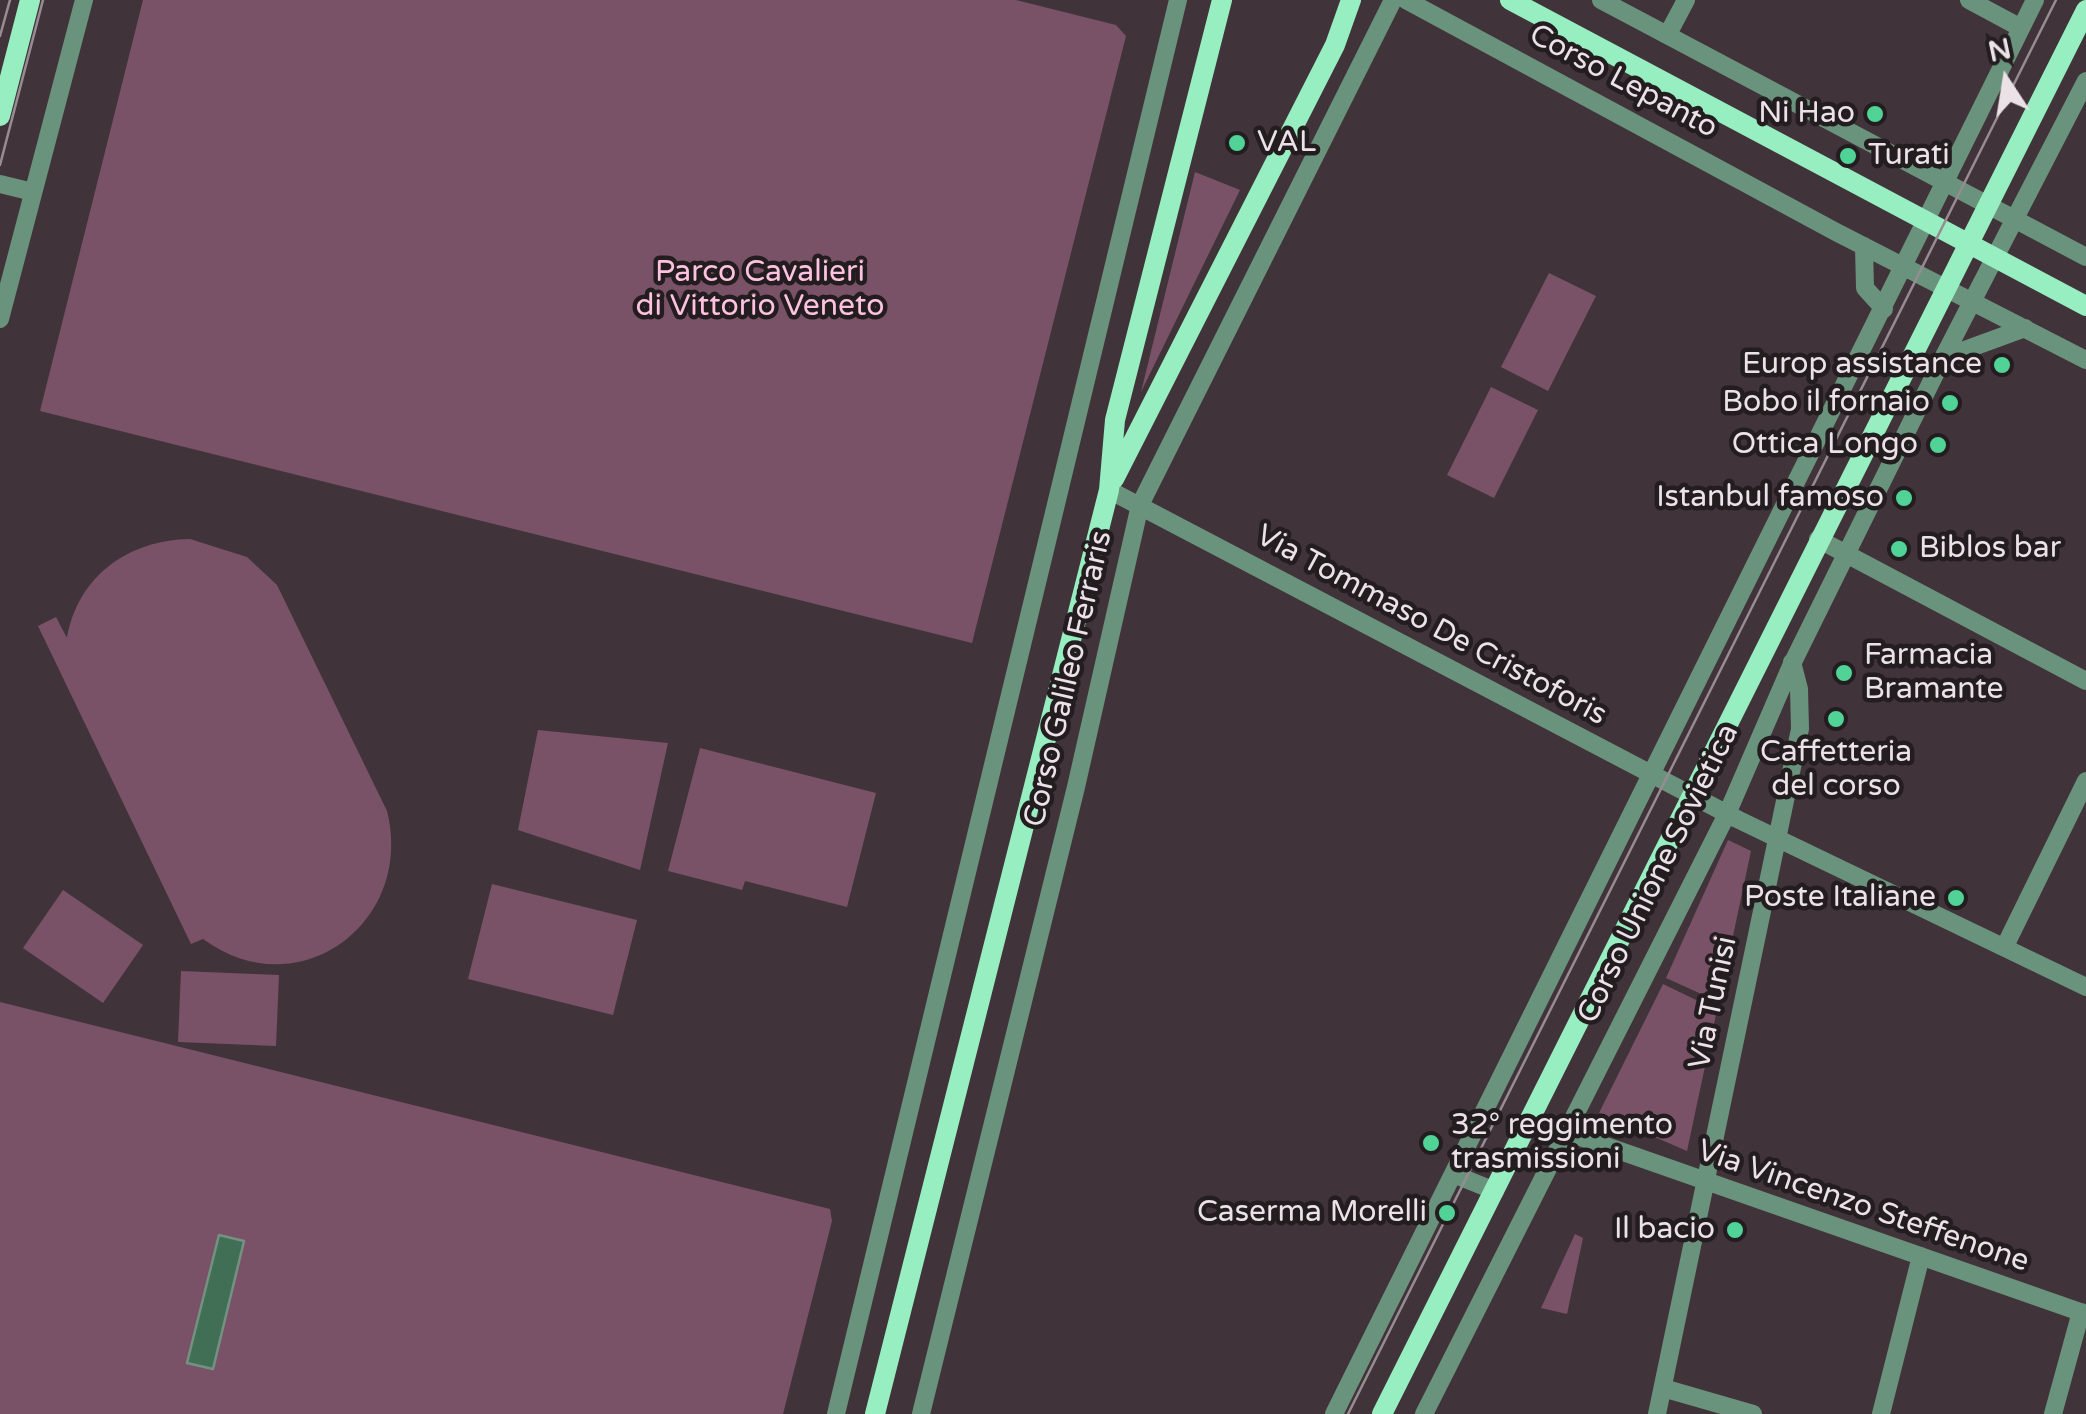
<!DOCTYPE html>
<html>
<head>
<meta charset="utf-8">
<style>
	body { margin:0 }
	#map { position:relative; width:2086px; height:1414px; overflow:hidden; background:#41333a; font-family:"Varela Round",sans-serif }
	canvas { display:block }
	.north { position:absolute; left:1956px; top:30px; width:100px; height:100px; -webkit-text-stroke:8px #231d20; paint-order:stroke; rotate:348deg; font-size:28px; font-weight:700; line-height:40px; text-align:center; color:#ebe2e7 }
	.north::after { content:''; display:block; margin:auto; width:35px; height:45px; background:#ebe2e7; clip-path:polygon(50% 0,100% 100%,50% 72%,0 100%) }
</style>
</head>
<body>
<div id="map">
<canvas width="2086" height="1414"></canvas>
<div class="north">N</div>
</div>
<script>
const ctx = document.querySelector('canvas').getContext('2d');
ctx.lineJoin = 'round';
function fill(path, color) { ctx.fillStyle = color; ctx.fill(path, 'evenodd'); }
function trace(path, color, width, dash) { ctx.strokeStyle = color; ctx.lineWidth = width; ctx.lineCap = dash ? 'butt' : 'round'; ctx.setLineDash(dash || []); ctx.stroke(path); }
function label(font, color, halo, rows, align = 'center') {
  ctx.font = font + ' "Varela Round",sans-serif'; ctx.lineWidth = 9; ctx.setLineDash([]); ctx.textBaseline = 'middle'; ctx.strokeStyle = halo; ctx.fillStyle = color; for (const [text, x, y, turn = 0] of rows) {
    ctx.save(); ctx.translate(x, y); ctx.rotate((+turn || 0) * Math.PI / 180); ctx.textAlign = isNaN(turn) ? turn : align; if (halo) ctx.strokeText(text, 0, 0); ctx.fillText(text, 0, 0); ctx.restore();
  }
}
fill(new Path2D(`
	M143 0H1016L1116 25 1126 36 972 643 40 411Z
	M1195 172 1240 190 1141 392Z
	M1549 273 1596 296 1548 391 1501 367Z
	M1491 387 1538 410 1494 498 1447 475Z
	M190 539 247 557 277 585 387 811C415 923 298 1009 203 939L191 944 38 626 56 617 67 638C78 576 128 540 190 539Z
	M538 730 668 743 640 870 518 830Z
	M700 748 876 793 847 907 745 881 742 890 668 871Z
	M1728 840 1751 851 1719 1002 1666 978Z
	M492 884 637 920 613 1015 468 979Z
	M63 890 143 945 103 1003 23 948Z
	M181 971 279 975 276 1046 178 1042Z
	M1663 984 1717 1010 1687 1151 1599 1113Z
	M0 1002 830 1209 832 1221 783 1414H0Z
	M1575 1234 1583 1238 1567 1314 1541 1308Z`), '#7a5267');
const water = new Path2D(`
	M219 1235 244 1241 213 1369 187 1363Z`);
fill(water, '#406f56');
trace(water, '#739282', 2.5);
trace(new Path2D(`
	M1406 0 1836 232 2086 360
	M1601 0 2086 257
	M1969 0 2021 28
	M1668 34 1686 0
	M0 184 33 192
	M1864 246 1865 288 1884 309
	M0 319 84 0
	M1943 358 2025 328
	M1109 490 1737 819 2086 987
	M1818 539 2086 681
	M2005 946 2086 781
	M1566 1132 2086 1314
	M1453 1174 1495 1191
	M1663 1388 1753 1414
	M836 1414 1178 0
	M921 1414 1076 787 1140 505 1393 0
	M1334 1414 2035 0
	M1424 1414 1727 814 1791 666 1943 358 2086 81
	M1657 1414 1800 729 1799 689 1792 662
	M1881 1414 1921 1256
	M2053 1414 2081 1312`), '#6a937d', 18);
trace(new Path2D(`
	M1510 0 2086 306
	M0 116 30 0
	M1114 479 1335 45 1351 0
	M875 1414 1109 490 1115 420 1222 0
	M1382 1414 2086 10`), '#97eec0', 20);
trace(new Path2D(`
	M0 36 10 0
	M0 165 43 0
	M1348 1414 2056 0`), '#978c92', 2.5);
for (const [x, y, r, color] of [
	[1875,114,10,"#51d398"],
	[1237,143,10,"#51d398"],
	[1848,156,10,"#51d398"],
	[2002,365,10,"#51d398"],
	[1950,403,10,"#51d398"],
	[1938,445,10,"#51d398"],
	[1904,498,10,"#51d398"],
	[1899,549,10,"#51d398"],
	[1844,673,10,"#51d398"],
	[1836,719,10,"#51d398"],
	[1956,898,10,"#51d398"],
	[1431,1143,10,"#51d398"],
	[1447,1213,10,"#51d398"],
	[1735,1230,10,"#51d398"]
]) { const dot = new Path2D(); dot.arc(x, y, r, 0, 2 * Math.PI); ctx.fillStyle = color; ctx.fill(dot); trace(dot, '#231d20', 4); }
label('30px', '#ebe2e7', '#231d20', [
	["Corso Lepanto",1623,82,28],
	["Via Tommaso De Cristoforis",1431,626,28],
	["Corso Galileo Ferraris",1069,679,-77],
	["Corso Unione Sovietica",1659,874,-64],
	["Via Tunisi",1714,1003,-78],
	["Via Vincenzo Steffenone",1863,1207,19]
]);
label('30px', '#ebe2e7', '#231d20', [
	["Ni Hao",1855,114],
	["VAL",1257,143,"left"],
	["Turati",1868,156,"left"],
	["Europ assistance",1982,365],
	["Bobo il fornaio",1930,403],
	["Ottica Longo",1918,445],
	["Istanbul famoso",1884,498],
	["Biblos bar",1919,549,"left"],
	["Farmacia",1864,656,"left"],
	["Bramante",1864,690,"left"],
	["Caffetteria",1836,753,"center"],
	["del corso",1836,787,"center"],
	["Poste Italiane",1936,898],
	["32° reggimento",1451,1126,"left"],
	["trasmissioni",1451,1160,"left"],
	["Caserma Morelli",1427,1213],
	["Il bacio",1715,1230]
], 'right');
label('30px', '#fcc2e0', '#231d20', [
	["Parco Cavalieri",760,273],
	["di Vittorio Veneto",760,307]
]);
</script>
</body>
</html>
